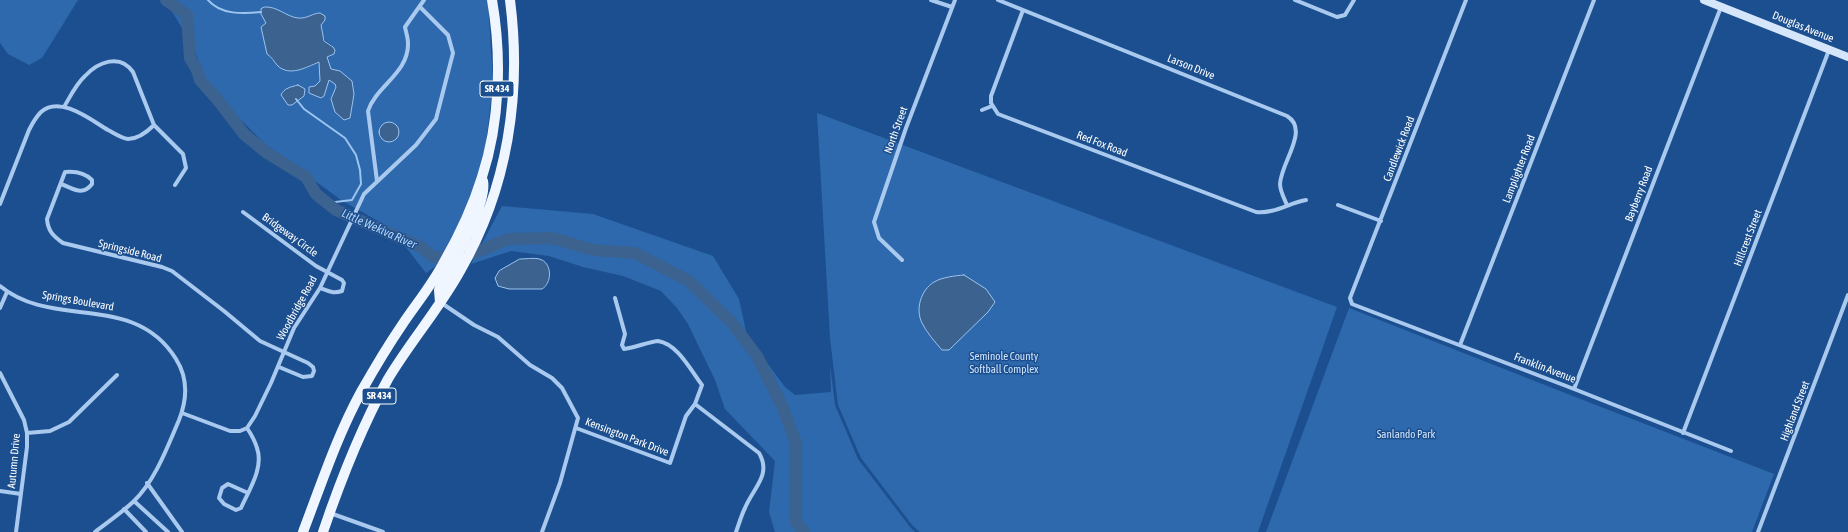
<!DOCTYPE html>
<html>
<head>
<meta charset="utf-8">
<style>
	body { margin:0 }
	canvas { display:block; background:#1b4f8f }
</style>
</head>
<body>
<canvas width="1848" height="532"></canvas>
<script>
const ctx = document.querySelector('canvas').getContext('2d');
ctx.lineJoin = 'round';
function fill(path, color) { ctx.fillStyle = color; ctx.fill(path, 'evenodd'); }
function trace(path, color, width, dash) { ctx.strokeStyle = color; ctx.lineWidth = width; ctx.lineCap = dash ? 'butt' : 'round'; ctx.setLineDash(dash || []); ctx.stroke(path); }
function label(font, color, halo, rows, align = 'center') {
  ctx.font = font + ' "Asap Condensed",sans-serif'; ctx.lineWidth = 3; ctx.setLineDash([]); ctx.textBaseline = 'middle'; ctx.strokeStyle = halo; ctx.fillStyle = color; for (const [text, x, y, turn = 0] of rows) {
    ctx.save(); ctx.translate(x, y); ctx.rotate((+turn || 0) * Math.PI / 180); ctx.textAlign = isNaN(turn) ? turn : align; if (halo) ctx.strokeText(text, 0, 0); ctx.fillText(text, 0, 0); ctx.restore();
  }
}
fill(new Path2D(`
	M0 0H78L42 58 29 65 8 54 0 43Z
	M165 0H488L493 83 485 152 478 177 458 226 439 264 426 273 392 229 341 200 265 144 208 87 193 46ZM265 7C277 9 290 18 301 18 309 18 318 9 325 16L324 21 321 25C322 34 323 41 332 45L333 55 307 68 295 71 277 65C274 61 268 56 267 52 265 44 264 35 262 27L266 23 261 14V9Z
	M817 113 1337 307 1258 532H920L912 525 861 458 838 405 830 338Z
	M502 206 593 214 713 256 739 299 747 336 785 387 795 395 831 392 830 364 835 405 858 459 910 527 915 532H775L769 512 775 461 725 409 715 380 688 324 677 308 661 291 623 276 583 267 549 256 511 251 471 264Z
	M1349 308 1578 398 1774 474 1752 532H1266Z`), '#2e69ad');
const water = new Path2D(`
	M265 7C277 6 287 17 298 18 307 19 313 13 320 13L325 16V20L321 25 324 41 333 47 335 50 334 54 327 57 331 69 340 71 352 81 354 94 350 118 344 120 335 112 331 99 336 87 335 84 329 80 324 96 321 98 309 93V87L315 86 320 81 319 62C307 67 290 77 278 66 274 62 272 57 267 54L261 27 266 23 261 14V9Z
	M298 85 305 89 304 96 292 105H288L281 95C284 88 291 87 298 85Z
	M379 132a10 10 0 1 1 20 0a10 10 0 1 1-20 0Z
	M520 259C527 259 536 257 542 260 552 265 552 283 542 289H509L498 286 495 278 499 271Z
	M964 275 986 289 995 302 988 312 949 350H942C935 342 927 333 922 323 915 309 921 290 934 282 943 277 954 276 964 275Z`);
fill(water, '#3c6290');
trace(water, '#9cc4f0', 1);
trace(new Path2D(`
	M208 0C221 15 243 14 261 12
	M296 99 304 109 345 138 356 155 360 170 361 184 352 200 327 203`), '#9cc4f0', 2);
trace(new Path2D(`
	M166 0 187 15 190 58 197 70 200 80 217 99 244 134 267 153 306 177 316 194 336 210 421 247 433 257 461 258 509 239 552 238 593 250 635 253 689 281 732 323 757 356 783 408 796 443V522L804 532`), '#3c6290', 12);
trace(new Path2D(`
	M931 0 952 7
	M998 0 1287 116C1310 130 1281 162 1280 184 1280 191 1284 198 1287 205
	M1295 0 1337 17 1345 15 1354 0
	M1466 0 1350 298 1352 304 1574 389 1731 451
	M1023 10 991 96V103L998 114 1256 212C1274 214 1289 203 1306 200
	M498 84 513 85
	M64 107C70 97 76 84 85 76 98 62 120 53 133 72L154 125 183 154 186 168 175 185
	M982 110 992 106
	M377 181 368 111C376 86 409 73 408 43 408 38 406 32 405 27L424 0
	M61 184C73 188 82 197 92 184V180C84 172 75 171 65 172L47 219C48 231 53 236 63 243L162 267 172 271 224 311 260 341 308 363 313 367 314 371 312 376 303 377 279 367
	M0 204 29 130C32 124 36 117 41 112 60 95 91 120 108 130 114 133 121 138 128 139 138 139 147 132 154 125
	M1338 205 1381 221
	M243 212 316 266 342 280 344 283 342 291C333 294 328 291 320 288
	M902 260 879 238 874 222 906 128 955 0
	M0 286C53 330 134 291 176 359 188 378 187 400 179 420 167 448 155 481 133 502 121 513 108 522 95 532
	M440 302 474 325 498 337 530 365 552 378 562 388 578 418 560 483 542 532
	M0 308 7 292
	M1460 345 1594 0
	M0 373 24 420 27 433V447L16 532
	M1574 389 1721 7
	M695 404 759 453C772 475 753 488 745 508 741 516 739 524 736 532
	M182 413 230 431H240L247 428 255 416 271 383 294 328 320 288 364 194 416 145 436 119 453 53 448 35 420 7
	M247 428C251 434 255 441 257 448 264 468 249 490 241 508L236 510 224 504 219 498 222 488 228 484 248 493
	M576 428 670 463 686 416 695 404 702 385C691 371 678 344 658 341 652 341 633 348 624 349L622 345 625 334 615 298
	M27 433 50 431 69 422 117 375
	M1683 433 1829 50
	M147 483 182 532
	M0 491 21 494
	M134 501 168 532
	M124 509 146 532
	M330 513 383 532
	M1758 532 1848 295`), '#a9c9ee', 4);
trace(new Path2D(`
	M1704 0 1848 57`), '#d6e6fa', 8);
trace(new Path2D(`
	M440 302 439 290C450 268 488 204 483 181
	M303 532C321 485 337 436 361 392 374 369 387 347 402 325 416 304 432 285 444 262 459 236 473 206 482 177 500 122 502 57 492 0
	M323 532C341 479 361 428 388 379 410 342 439 309 460 271 508 188 522 94 510 0`), '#f0f6ff', 10);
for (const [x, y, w] of [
	[497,89,34],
	[379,396,34]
]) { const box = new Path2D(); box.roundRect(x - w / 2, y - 8, w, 16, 3); ctx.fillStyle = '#1b4f8f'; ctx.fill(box); trace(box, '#fff', 1); }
label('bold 10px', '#fff', null, [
	["SR 434",497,89],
	["SR 434",379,396]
]);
label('11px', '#fff', '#1b4f8f', [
	["Douglas Avenue",1803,27,22],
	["Larson Drive",1191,67,22],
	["North Street",896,130,-70],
	["Red Fox Road",1102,144,21],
	["Candlewick Road",1399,149,-69],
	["Lamplighter Road",1519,169,-69],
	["Bayberry Road",1639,194,-69],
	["Bridgeway Circle",290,235,36],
	["Hillcrest Street",1748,238,-69],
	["Springside Road",130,251,14],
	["Springs Boulevard",78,301,10],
	["Woodbridge Road",297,308,-61],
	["Franklin Avenue",1545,368,21],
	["Highland Street",1795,411,-69],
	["Kensington Park Drive",627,437,21],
	["Autumn Drive",14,461,-85]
]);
label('11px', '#cfe3fa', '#1b4f8f', [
	["Seminole County",1004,357],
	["Softball Complex",1004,370],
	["Sanlando Park",1406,435]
]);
label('italic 12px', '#b5d3f5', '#1b4f8f', [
	["Little Wekiva River",379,229,24]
]);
</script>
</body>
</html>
